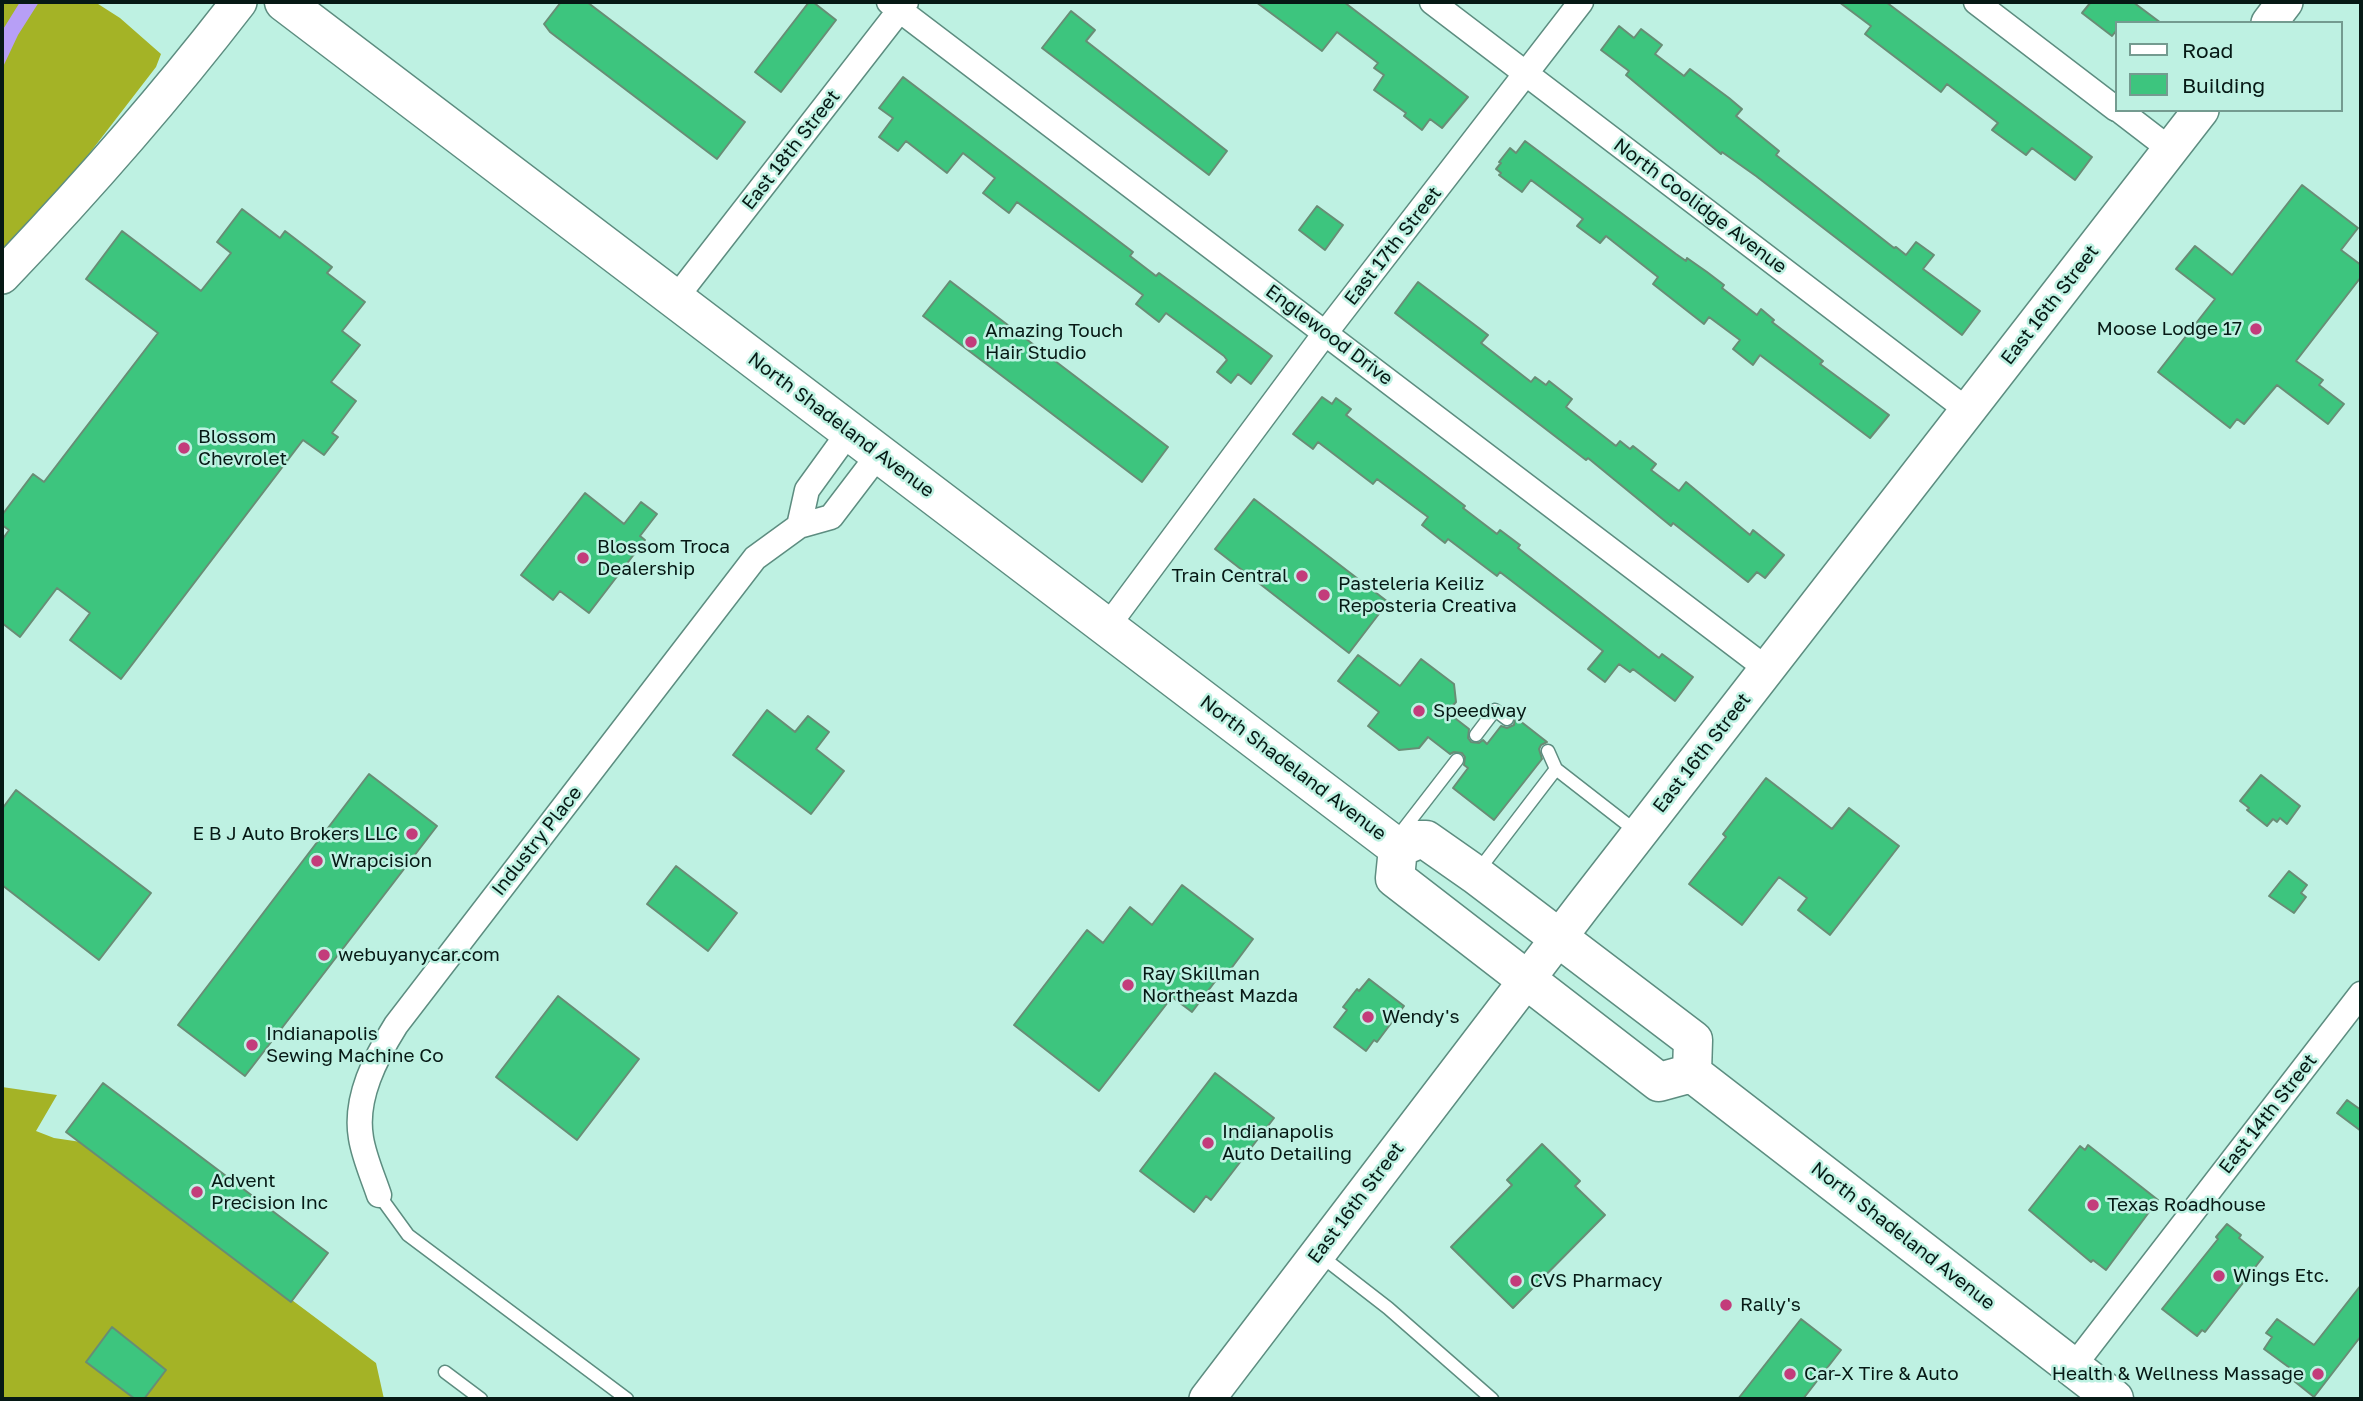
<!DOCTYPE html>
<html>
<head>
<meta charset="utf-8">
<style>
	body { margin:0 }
	#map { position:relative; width:2363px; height:1401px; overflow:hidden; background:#bef1e2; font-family:"Golos Text",sans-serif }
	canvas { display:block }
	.frame { position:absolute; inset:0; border:4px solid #061915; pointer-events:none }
	.legend { position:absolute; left:2115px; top:21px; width:228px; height:91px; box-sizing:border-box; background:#bef1e2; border:2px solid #749b90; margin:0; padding:9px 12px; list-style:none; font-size:21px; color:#061915 }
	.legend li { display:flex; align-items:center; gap:14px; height:35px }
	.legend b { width:35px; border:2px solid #749b90 }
</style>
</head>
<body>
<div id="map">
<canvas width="2363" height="1401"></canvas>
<div class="frame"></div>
<ul class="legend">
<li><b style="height:9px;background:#fff"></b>Road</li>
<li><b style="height:19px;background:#3dc57e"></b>Building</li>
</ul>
</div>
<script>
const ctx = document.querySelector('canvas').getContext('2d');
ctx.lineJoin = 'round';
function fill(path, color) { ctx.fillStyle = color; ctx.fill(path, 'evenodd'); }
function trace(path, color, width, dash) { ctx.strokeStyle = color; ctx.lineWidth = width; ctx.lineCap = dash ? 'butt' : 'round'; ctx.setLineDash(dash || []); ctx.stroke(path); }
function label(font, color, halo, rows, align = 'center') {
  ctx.font = font + ' "Golos Text",sans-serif'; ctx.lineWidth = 5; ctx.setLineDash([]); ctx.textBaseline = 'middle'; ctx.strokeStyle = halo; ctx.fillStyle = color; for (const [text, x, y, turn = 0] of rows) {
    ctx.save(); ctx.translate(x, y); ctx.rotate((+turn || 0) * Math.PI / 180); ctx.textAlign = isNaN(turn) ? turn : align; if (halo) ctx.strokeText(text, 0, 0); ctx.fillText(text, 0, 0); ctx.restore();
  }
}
fill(new Path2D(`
	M2 2H95L120 18 161 54 156 67 62 189 2 252Z
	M2 1087 57 1095 36 1131 54 1138 81 1142 376 1363 384 1399H2Z`), '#a4b326');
fill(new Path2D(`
	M20 2H39L18 35 2 69V31Z`), '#b79ff6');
const building = new Path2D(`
	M561 2H587L745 122 717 159 550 32 544 24Z
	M809 2H813L836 20 781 92 755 72Z
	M1256 2H1344L1468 97 1442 128 1430 119 1422 130 1404 116 1406 113 1374 90 1384 75 1374 68 1378 63 1337 32 1322 51Z
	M1839 2H1886L2092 157 2075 180 2032 148 2026 155 1992 130 1998 123 1947 84 1941 92 1865 34 1871 26Z
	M2091 2H2133L2161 23H2116V31L2112 36 2082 13Z
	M1071 11 1095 30 1086 41 1227 151 1209 175 1042 48Z
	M1619 26 1634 38 1641 29 1662 45 1655 54 1684 76 1690 69 1729 98 1742 109 1736 116 1779 151 1776 155 1894 248 1896 247 1906 255 1916 242 1934 255 1923 269 1980 311 1962 335 1756 176 1722 152 1721 154 1626 75 1629 71 1601 50Z
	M903 77 1133 252 1130 256 1156 276 1159 273 1272 356 1251 384 1238 374 1231 383 1217 372 1227 360 1224 356 1166 313 1159 322 1136 304 1143 295 1017 202 1009 213 983 193 995 178 963 153 947 173 906 141 898 151 879 137 893 118 879 108Z
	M1525 141 1676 254 1686 261 1687 258 1707 272 1724 285 1722 288 1757 315 1761 309 1774 320 1772 322 1823 361 1820 364 1889 415 1870 438 1760 355 1753 365 1733 349 1740 340 1709 317 1704 324 1653 284 1658 277 1606 236 1600 243 1577 226 1583 219 1531 180 1522 192 1499 175 1501 173 1496 169 1501 163 1499 162 1510 148 1516 153Z
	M2302 185 2358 228 2341 250 2361 265V277L2296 361 2323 380 2319 385 2344 404 2328 424 2277 385 2244 424 2237 419 2230 428 2158 372 2215 299 2176 269 2195 246 2232 275Z
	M1317 206 1343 225 1325 250 1299 230Z
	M242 209 280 238 285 231 332 267 327 273 365 302 342 331 360 345 331 382 356 401 332 433 338 437 324 455 303 440 121 679 70 640 90 613 57 588 20 637 2 623V540L9 530 2 525V515L33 474 44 482 158 333 86 279 122 231 201 291 231 253 217 242Z
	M950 281 1168 447 1142 482 923 316Z
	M1418 282 1488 335 1481 343 1531 382 1535 377 1546 385 1549 381 1572 399 1566 407 1616 446 1620 441 1630 449 1633 446 1656 464 1651 470 1679 491 1686 482 1750 535 1753 530 1784 555 1765 578 1757 572 1748 582 1673 523 1671 526 1588 458 1586 460 1395 313Z
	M1322 397 1332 404 1336 398 1351 409 1346 415 1465 506 1463 508 1497 534 1500 530 1520 545 1518 548 1659 658 1662 654 1693 677 1675 701 1633 669 1630 672 1619 664 1605 682 1588 669 1603 651 1500 572 1497 576 1448 539 1445 543 1422 525 1428 517 1377 479 1373 484 1318 442 1313 449 1293 434Z
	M585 493 624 524 641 502 657 514 640 536 645 540 589 613 560 591 553 600 521 575Z
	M1254 499 1388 602 1349 653 1215 549Z
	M1358 655 1400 686 1421 659 1454 684 1456 702 1447 712 1469 729 1468 738 1471 742 1479 743 1483 740 1487 744 1501 726 1507 728 1514 725 1515 717 1547 742 1541 745 1539 749 1542 759 1494 820 1453 788 1468 768 1464 765 1465 757 1462 753 1454 752 1450 754 1428 737 1419 748 1399 750 1368 726 1379 712 1338 681Z
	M767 710 795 732 808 716 829 732 816 749 844 771 811 814 733 755Z
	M369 774 437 826 245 1076 178 1025Z
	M2261 775 2300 806 2287 824 2280 818 2277 822 2273 819 2267 826 2247 810 2249 808 2240 801Z
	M1766 778 1832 829 1849 808 1899 846 1830 935 1798 910 1807 898 1779 877 1742 925 1689 884 1726 837 1723 834Z
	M16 790 151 893 99 960 2 885V809Z
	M676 866 737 913 708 951 647 904Z
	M2289 871 2307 885 2301 893 2306 897 2294 913 2269 896Z
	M1182 885 1253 939 1227 974 1223 971 1192 1012 1172 997 1099 1091 1014 1025 1087 930 1103 943 1130 907 1152 925Z
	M1369 979 1404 1006 1377 1042 1374 1040 1366 1051 1334 1027 1347 1010 1343 1007 1357 989 1359 991Z
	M558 996 639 1059 577 1140 496 1077Z
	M1215 1073 1274 1118 1211 1200 1206 1196 1194 1212 1140 1171Z
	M103 1083 328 1253 291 1302 66 1132Z
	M2347 1100 2361 1110V1131L2337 1113Z
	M1542 1144 1580 1181 1575 1186 1605 1215 1513 1308 1451 1247 1512 1185 1507 1180Z
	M2088 1145 2158 1200 2106 1270 2093 1260 2091 1262 2029 1210 2080 1146 2085 1150Z
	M2227 1224 2241 1235 2239 1238 2263 1257 2205 1332 2202 1330 2197 1336 2162 1309 2218 1239 2216 1237Z
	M2361 1285V1336L2314 1397 2289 1377 2294 1371 2264 1349 2272 1337 2266 1333 2277 1319 2314 1345Z
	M1801 1319 1841 1350 1803 1399H1738Z
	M112 1327 166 1370 144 1399H135L86 1362Z`);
fill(building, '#3dc57e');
trace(building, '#688d75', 2);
const lane = new Path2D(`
	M1476 735 1495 710 1507 719
	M1548 751 1556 769 1637 832
	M1399 835 1457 760
	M1478 871 1556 769
	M379 1195 408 1235 627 1399
	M1321 1256 1388 1308 1492 1399
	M445 1372 481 1399`);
const street = new Path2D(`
	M889 2 1767 669
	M1432 2 1967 410
	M1976 2 2116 109
	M2119 110 2171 150
	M675 299 906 2
	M799 526 807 490 849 432
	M1107 627 1326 332 1581 2
	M379 1195C373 1177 364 1157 361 1138 354 1098 376 1057 396 1025L755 558 799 526 831 517 879 454
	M2073 1367 2361 994`);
const secondary = new Path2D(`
	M2269 23 2285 2
	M2 276C85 189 165 98 239 2
	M1207 1399 1583 906 2201 110`);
const primary = new Path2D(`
	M284 2 1398 848
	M1398 848 1395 878 1659 1082 1692 1073
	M1398 848 1417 840H1426L1476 875 1693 1040 1692 1073
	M1692 1073 2114 1399`);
trace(lane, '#5d8d80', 15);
trace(street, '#5d8d80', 27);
trace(secondary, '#5d8d80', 38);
trace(primary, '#5d8d80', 41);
trace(lane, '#fff', 12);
trace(street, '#fff', 24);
trace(secondary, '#fff', 35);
trace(primary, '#fff', 38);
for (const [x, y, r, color] of [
	[2256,329,7,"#c33c7b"],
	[971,342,7,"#c33c7b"],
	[184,448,7,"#c33c7b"],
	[583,558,7,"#c33c7b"],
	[1302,576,7,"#c33c7b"],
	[1324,595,7,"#c33c7b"],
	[1419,711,7,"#c33c7b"],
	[412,834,7,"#c33c7b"],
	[317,861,7,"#c33c7b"],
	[324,955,7,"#c33c7b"],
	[1128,985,7,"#c33c7b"],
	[1368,1017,7,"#c33c7b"],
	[252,1045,7,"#c33c7b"],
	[1208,1143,7,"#c33c7b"],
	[197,1192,7,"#c33c7b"],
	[2093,1205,7,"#c33c7b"],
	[2219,1276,7,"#c33c7b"],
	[1516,1281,7,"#c33c7b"],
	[1726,1305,7,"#c33c7b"],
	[1790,1374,7,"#c33c7b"],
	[2318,1374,7,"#c33c7b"]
]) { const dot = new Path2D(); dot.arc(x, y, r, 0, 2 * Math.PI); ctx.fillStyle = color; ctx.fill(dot); trace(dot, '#bef1e2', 2.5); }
label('19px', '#061915', '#bef1e2', [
	["East 18th Street",791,150,-52],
	["North Coolidge Avenue",1700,206,37],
	["East 17th Street",1393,246,-52],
	["East 16th Street",2050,305,-52],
	["Englewood Drive",1329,335,37],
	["North Shadeland Avenue",841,425,37],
	["East 16th Street",1702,753,-52],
	["North Shadeland Avenue",1293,768,37],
	["Industry Place",537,841,-52],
	["East 14th Street",2268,1114,-52],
	["East 16th Street",1356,1203,-53],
	["North Shadeland Avenue",1903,1236,38]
]);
label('19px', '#061915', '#bef1e2', [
	["Moose Lodge 17",2242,329,"right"],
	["Amazing Touch",985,331],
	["Hair Studio",985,353],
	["Blossom",198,437],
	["Chevrolet",198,459],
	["Blossom Troca",597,547],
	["Dealership",597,569],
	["Train Central",1288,576,"right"],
	["Pasteleria Keiliz",1338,584],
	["Reposteria Creativa",1338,606],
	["Speedway",1433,711],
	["E B J Auto Brokers LLC",398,834,"right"],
	["Wrapcision",331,861],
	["webuyanycar.com",338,955],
	["Ray Skillman",1142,974],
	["Northeast Mazda",1142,996],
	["Wendy's",1382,1017],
	["Indianapolis",266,1034],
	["Sewing Machine Co",266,1056],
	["Indianapolis",1222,1132],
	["Auto Detailing",1222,1154],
	["Advent",211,1181],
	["Precision Inc",211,1203],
	["Texas Roadhouse",2107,1205],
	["Wings Etc.",2233,1276],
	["CVS Pharmacy",1530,1281],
	["Rally's",1740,1305],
	["Car-X Tire & Auto",1804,1374],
	["Health & Wellness Massage",2304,1374,"right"]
], 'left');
</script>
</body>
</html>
